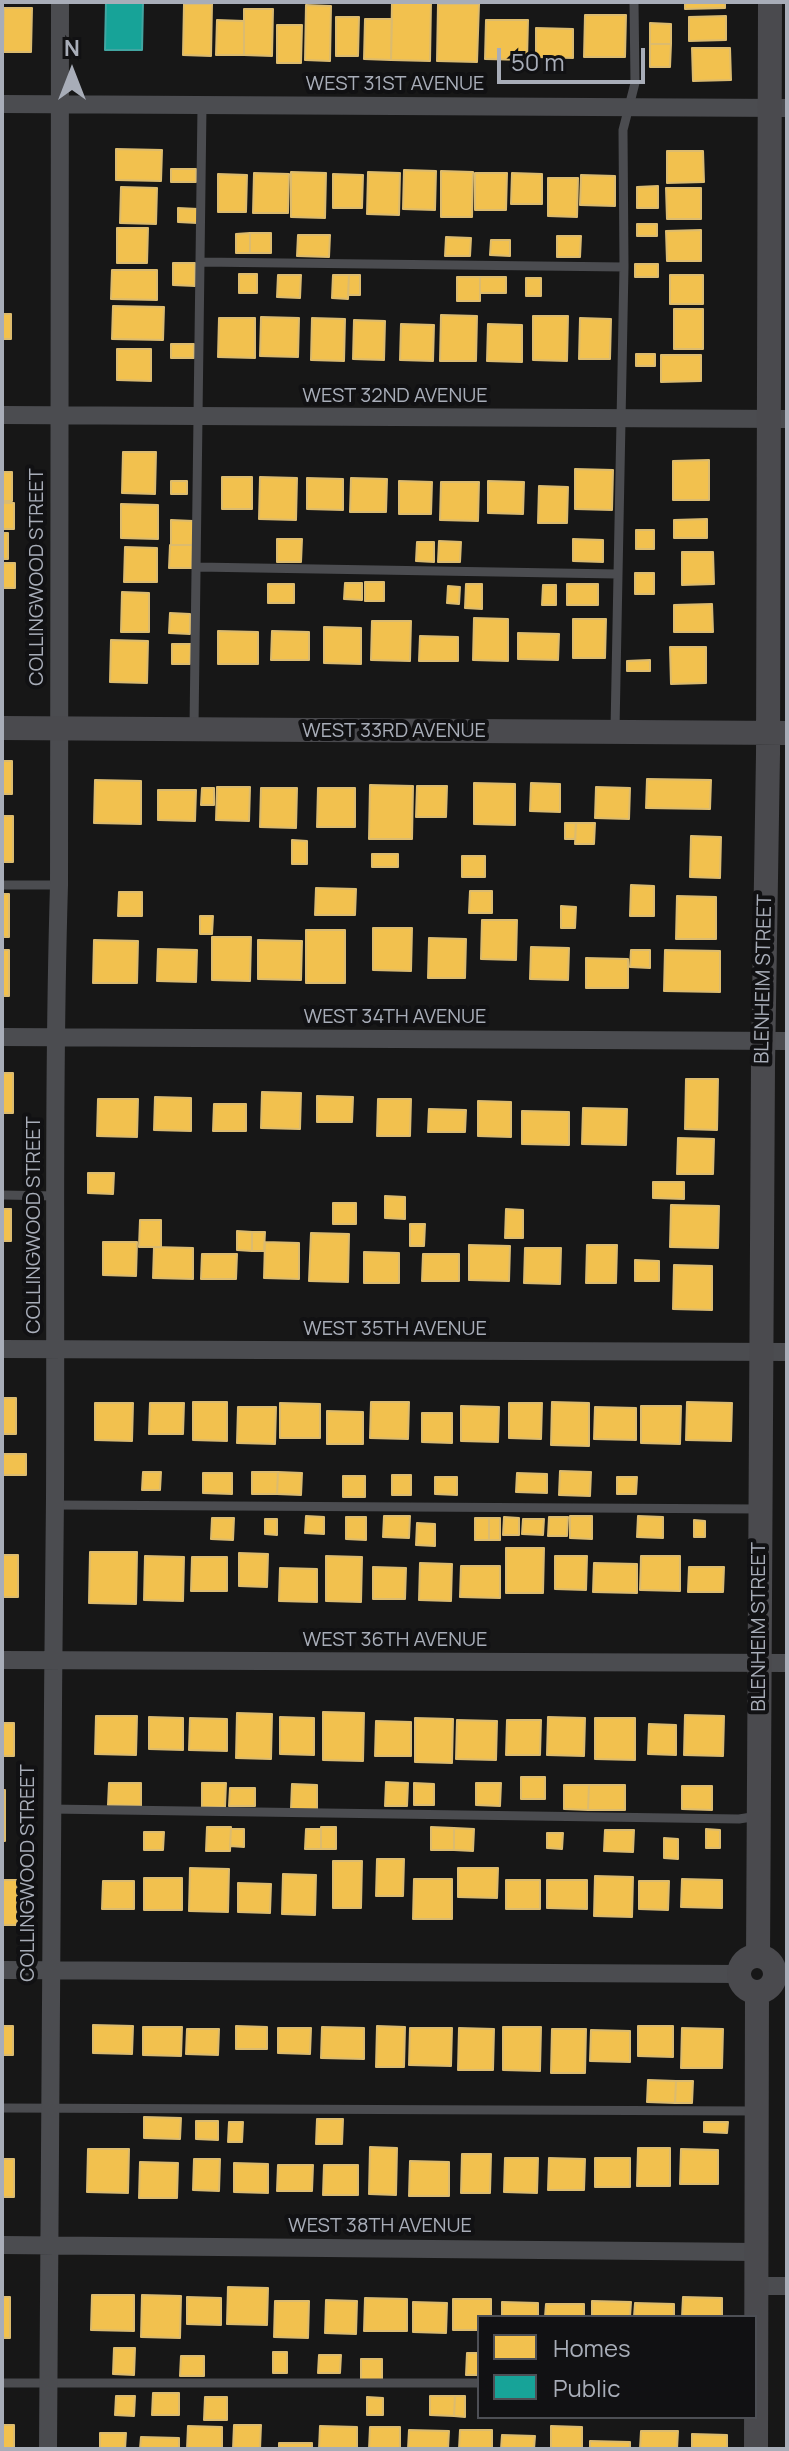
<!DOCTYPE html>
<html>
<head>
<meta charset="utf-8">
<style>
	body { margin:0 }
	#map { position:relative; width:789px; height:2451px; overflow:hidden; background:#171717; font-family:Manrope,sans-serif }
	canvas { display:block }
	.frame { position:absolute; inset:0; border:4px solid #a8adb8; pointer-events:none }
	.legend { position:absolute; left:477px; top:2315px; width:280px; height:104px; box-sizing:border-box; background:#111113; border:2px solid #4d4f55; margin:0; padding:10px 14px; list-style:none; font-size:24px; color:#a8adb8 }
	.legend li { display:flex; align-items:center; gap:16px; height:40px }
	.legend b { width:40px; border:2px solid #4d4f55 }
	.north { position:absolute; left:32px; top:32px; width:80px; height:80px; -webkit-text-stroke:6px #111113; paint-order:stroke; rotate:0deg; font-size:22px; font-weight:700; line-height:32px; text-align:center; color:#a8adb8 }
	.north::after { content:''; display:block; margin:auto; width:28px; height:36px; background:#a8adb8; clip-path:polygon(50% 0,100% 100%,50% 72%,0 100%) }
	.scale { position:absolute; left:497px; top:48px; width:148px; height:36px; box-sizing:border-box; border:4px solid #a8adb8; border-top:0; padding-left:10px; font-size:24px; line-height:28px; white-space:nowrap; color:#a8adb8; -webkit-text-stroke:6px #111113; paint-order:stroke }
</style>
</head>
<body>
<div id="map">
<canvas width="789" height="2451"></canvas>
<div class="frame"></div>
<ul class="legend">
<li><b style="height:22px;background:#f2c14e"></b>Homes</li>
<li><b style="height:22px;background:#17a398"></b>Public</li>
</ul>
<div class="north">N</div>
<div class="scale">50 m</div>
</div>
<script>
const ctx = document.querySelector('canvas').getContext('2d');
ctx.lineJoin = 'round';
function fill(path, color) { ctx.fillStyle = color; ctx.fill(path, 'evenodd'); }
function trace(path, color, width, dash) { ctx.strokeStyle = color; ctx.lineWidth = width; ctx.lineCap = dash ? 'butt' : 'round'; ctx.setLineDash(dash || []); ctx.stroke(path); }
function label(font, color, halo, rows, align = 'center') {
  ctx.font = font + ' Manrope,sans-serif'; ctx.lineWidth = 8; ctx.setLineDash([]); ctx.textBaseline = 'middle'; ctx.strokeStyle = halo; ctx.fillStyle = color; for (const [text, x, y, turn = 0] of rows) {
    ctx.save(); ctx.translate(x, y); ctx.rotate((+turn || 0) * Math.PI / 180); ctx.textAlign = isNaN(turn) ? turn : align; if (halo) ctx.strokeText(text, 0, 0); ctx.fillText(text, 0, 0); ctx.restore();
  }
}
const homes = new Path2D(`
	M392 2H431L430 61 391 60Z
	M685 2H725V8L685 9Z
	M184 4H212L211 56 183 55Z
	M438 4H479L477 62 437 61Z
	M306 5 331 6 330 61 305 60Z
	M4 8H32L31 52H3Z
	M244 9H273L272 56 244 55Z
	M585 15H626L625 57H584Z
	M726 16V40L689 41V17Z
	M336 17H359L358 56H336Z
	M365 19H392L391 60 364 59Z
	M217 20 244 21V55H216Z
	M486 20H528L527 60 485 59Z
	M650 23 671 24V44H650Z
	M277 25H302L301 63H277Z
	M536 28 573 29V58L536 57Z
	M650 44H671L670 67H650Z
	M692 48H730L731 80 693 81Z
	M116 149 162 150 161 181 116 180Z
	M667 151H703L704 182 667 183Z
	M171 169H196V182H171Z
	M404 170 436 171 435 210 403 209Z
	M441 171 473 172 472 217H441Z
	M291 172 326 173 325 218 291 217Z
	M368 172 400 173 399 215 367 214Z
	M254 173 289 174 288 213H253Z
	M475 173H507L506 210H475Z
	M512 173 542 174V204H511Z
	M218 174 247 175 246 212H218Z
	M333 174 363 175 362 208H333Z
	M581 175 615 176V206L580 205Z
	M548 178H578L577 217 548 216Z
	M658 186V208H637V187Z
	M121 187 157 188 156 224 120 223Z
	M666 188H701V219H667Z
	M178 208 198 209 197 223 178 222Z
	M637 224H657V236H637Z
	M117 228H148L147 263H117Z
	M701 230V261H667L666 231Z
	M250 233V253H236V234Z
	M250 233H271V253H250Z
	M298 235H330L329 257 297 256Z
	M557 236H581L580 257H557Z
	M446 237 471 238 470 256H445Z
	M491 240H510V256L490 255Z
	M173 263H195V286L173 285Z
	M635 264H658V277H635Z
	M112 270H157V300L111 299Z
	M239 274H257V293H239Z
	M278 275H301L300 298 277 297Z
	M333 275H349L348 299 332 298Z
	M349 275H360V295H348Z
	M670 275H703V304H670Z
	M457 277H480V301H457Z
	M480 277H506V293H480Z
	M526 278H541V296H526Z
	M113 306 164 307 163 340 112 339Z
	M674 309H703V349H674Z
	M2 314H11V339H2Z
	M441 315 477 316 476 361H440Z
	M533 316H568L567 361 533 360Z
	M261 317 299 318 298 357 260 356Z
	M219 318H255V358L218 357Z
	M312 318 345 319 344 361 311 360Z
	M580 318 611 319 610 359H579Z
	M354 320 385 321 384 360 353 359Z
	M401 324 434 325 433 361 400 360Z
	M488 324 522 325V362L487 361Z
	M171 344H194V358H171Z
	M117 349H151V381L117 380Z
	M636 354H655V366H636Z
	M661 355H701V381L661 382Z
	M123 452H156L155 494 122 493Z
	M709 460V500H673V461Z
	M575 469 613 470 612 510 575 509Z
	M2 472H12V501H2Z
	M222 477H252V509H222Z
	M260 477 297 478 296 520 259 519Z
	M307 478 343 479V510L307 509Z
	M351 478 387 479 386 512H350Z
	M171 481H187V494H171Z
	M399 481 432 482 431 514H399Z
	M488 481 524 482 523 514 488 513Z
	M441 482H479L478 521 440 520Z
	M539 486 568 487 567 523H538Z
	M2 503H14V529H2Z
	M121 504 158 505V539L121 538Z
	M707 519V538H674V520Z
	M171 520 193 521V545H171Z
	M636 530H654V549H636Z
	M2 533H8V559H2Z
	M277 539H302L301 562H277Z
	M573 539 603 540V562L573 561Z
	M439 541 461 542 460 562H438Z
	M417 542H434V562L416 561Z
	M170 545H193L192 568H169Z
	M125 547 157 548V582H124Z
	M682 552H713L714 584 682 585Z
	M2 563H15V588H2Z
	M635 573H654V594H635Z
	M365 582H384V601H365Z
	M345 583H362V600L344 599Z
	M268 584H294V603H268Z
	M466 584H482V609L465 608Z
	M567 584H598V605H567Z
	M543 585H556V605H542Z
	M448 586 460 587 459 604 447 603Z
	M122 592 149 593V632H121Z
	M712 604 713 632H674V605Z
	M170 613 190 614V634L169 633Z
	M474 618 508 619V661L473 660Z
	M573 619H606L605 658H573Z
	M372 621H411L410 661 371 660Z
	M324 627 361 628V664L324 663Z
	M218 631 258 632V664H218Z
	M272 631 309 632V660H271Z
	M518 633 559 634 558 660 518 659Z
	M420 636 458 637V661H419Z
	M111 640 148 641 147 683 110 682Z
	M172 644H191L190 664H172Z
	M670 647H706V683L671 684Z
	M650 660V671H627V661Z
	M2 761H12V794H2Z
	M647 779 711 780 710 809 646 808Z
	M95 780 141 781V824L94 823Z
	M474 783 515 784V825L474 824Z
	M531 783 560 784V812L530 811Z
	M370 785 413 786 412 839H369Z
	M417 786H447L446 817H416Z
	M217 787H250L249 821 216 820Z
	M596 787 630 788 629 819 595 818Z
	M202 788H214V805H201Z
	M261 788H297L296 828 260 827Z
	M318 788H355V827H317Z
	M158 790H196L195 821 158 820Z
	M2 816H13V862H2Z
	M565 823H576L575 839H565Z
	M576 823H595L594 844H575Z
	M691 836 721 837 720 878 690 877Z
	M292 840 307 841V864H292Z
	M372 854H398V867H372Z
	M462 856H485V877H462Z
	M631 885 654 886V916H630Z
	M316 888 356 889 355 915H315Z
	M470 891H492V913H469Z
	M119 892H142V916H118Z
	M2 894H9V937H2Z
	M677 896 716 897V939H676Z
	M561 906 576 907 575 928H561Z
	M200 916H213L212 934H200Z
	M482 920H517L516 960 481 959Z
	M373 928H412L411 971 373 970Z
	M306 930H345V983H306Z
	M212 937H251L250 981 212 980Z
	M429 938 466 939 465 978H428Z
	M94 940 138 941 137 983H93Z
	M258 940 302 941 301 980 258 979Z
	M531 947 569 948 568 980 530 979Z
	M158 949 197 950 196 982 157 981Z
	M2 950H9V996H2Z
	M631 950H650V968L630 967Z
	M665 950 720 951V992L664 991Z
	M586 958 628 959V988H586Z
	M2 1073H13V1113H2Z
	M686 1079H718L717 1130 685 1129Z
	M262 1092 301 1093 300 1129 261 1128Z
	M317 1096 353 1097 352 1122H317Z
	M155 1097 191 1098V1131L154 1130Z
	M98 1099H138L137 1137 97 1136Z
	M378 1099H411L410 1136H377Z
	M478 1101 511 1102V1137L478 1136Z
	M214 1104H246V1131H213Z
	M583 1108 627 1109 626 1145 582 1144Z
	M429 1109 466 1110 465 1132H428Z
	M522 1111 569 1112V1145L522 1144Z
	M678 1138 714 1139 713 1174H677Z
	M88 1173H114L113 1194 88 1193Z
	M653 1182H684V1199L653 1198Z
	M385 1196 405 1197V1219L385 1218Z
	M333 1203H356V1224H333Z
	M671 1205 719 1206 718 1248 670 1247Z
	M2 1209H11V1241H2Z
	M506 1209 523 1210V1238H505Z
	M140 1220H161V1247H139Z
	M410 1224H425L424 1246H410Z
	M237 1231 252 1232V1251L237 1250Z
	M252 1232H265L264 1251H252Z
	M311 1233 349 1234 348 1282 309 1281Z
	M103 1242H137L136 1276 103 1275Z
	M265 1242 299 1243V1279L264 1278Z
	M469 1245 510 1246 509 1281 469 1280Z
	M587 1245H617L616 1283H586Z
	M154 1247 193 1248V1279L153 1278Z
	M525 1248H561L560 1284 524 1283Z
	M364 1252 399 1253V1283H364Z
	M202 1254H237L236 1279H201Z
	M423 1254H459V1281H422Z
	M635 1260 659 1261V1281H635Z
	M674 1265 712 1266V1310L673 1309Z
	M2 1398H16V1434H2Z
	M193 1402H227V1441L193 1440Z
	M371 1402H409L408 1439 370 1438Z
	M552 1402 589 1403V1446L551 1445Z
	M687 1402 732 1403 731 1441 686 1440Z
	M95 1403H133L132 1441 95 1440Z
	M150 1403H184L183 1434H149Z
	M280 1403 320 1404V1438H280Z
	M509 1403H542L541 1439 509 1438Z
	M461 1406 499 1407 498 1442 461 1441Z
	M641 1406H681L680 1444 641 1443Z
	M238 1407H276L275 1444 237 1443Z
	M595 1407 636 1408V1440L594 1439Z
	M327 1411 363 1412V1444H327Z
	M422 1413H452V1443L422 1442Z
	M2 1454H26V1475H2Z
	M560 1471 591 1472 590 1496 559 1495Z
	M143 1472H161L160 1490H142Z
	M252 1472H278L277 1494H252Z
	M278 1472 302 1473 301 1495 277 1494Z
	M203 1473H232V1494L203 1493Z
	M517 1473 547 1474V1493L516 1492Z
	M392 1475H411V1495H392Z
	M343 1476H365V1497H343Z
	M435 1477H457V1495L435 1494Z
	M617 1477H637L636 1494H617Z
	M306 1516 324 1517V1534L305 1533Z
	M384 1516H410L409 1538 383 1537Z
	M570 1516H592V1539L570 1538Z
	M638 1516 663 1517V1538L637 1537Z
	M346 1517H366V1540L346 1539Z
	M504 1517 519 1518V1535H503Z
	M549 1517H568L567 1536H548Z
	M212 1518H234L233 1540 211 1539Z
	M475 1518H489V1540H475Z
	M489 1518H500V1540H489Z
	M265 1519H277V1535L265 1534Z
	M523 1519H544L543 1535 522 1534Z
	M694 1520 705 1521V1537H694Z
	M417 1523 435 1524V1546L416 1545Z
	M506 1548H544L543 1593H506Z
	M90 1552H137L136 1604 89 1603Z
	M239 1553 268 1554 267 1587 239 1586Z
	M2 1555H18V1597H2Z
	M145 1556 184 1557 183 1601 144 1600Z
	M326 1556 362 1557 361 1602 326 1601Z
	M555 1556H587L586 1590 555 1589Z
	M641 1556H680V1591L640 1590Z
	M192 1557H227V1591H191Z
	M420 1563 452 1564 451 1601 419 1600Z
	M594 1563 637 1564V1593L593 1592Z
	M461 1566H500V1598L460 1597Z
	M373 1567 406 1568 405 1599H373Z
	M689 1567H724L723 1592H688Z
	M280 1568 317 1569V1602L279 1601Z
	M323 1712 364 1713 363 1761 323 1760Z
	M237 1713 272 1714 271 1759 236 1758Z
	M685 1715 724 1716 723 1756 684 1755Z
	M96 1716H137L136 1755 95 1754Z
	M149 1717 183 1718V1750L149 1749Z
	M280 1717 314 1718V1755L280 1754Z
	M548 1717 585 1718 584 1756 547 1755Z
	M190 1718 227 1719V1751L189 1750Z
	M415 1718 453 1719 452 1763 415 1762Z
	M595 1718H635V1760L595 1759Z
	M457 1720 497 1721 496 1760 456 1759Z
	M507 1720H541L540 1755H506Z
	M376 1721 411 1722V1756H375Z
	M2 1723H14V1756H2Z
	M649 1724 676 1725V1755L648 1754Z
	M521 1777H545V1799H521Z
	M386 1782 408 1783 407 1806H385Z
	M109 1783H141V1806L108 1805Z
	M202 1783H226L225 1807H202Z
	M414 1783 434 1784V1805H414Z
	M476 1783H501L500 1806 476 1805Z
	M292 1784 317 1785V1810L291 1809Z
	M564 1785H589L588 1810 564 1809Z
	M589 1785H625V1810H588Z
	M682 1786H712V1810L682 1809Z
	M230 1788H255V1806H229Z
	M2 1790H5V1841H2Z
	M207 1827H231L230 1851H206Z
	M321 1827H336V1849H321Z
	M431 1827 454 1828V1850H431Z
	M454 1828 474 1829 473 1851 454 1850Z
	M231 1829H244V1847L230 1846Z
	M306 1829H321V1849H305Z
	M706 1829 720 1830V1848H706Z
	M605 1830H634L633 1852 604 1851Z
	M144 1832H164L163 1850H144Z
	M547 1833H563L562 1849 547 1848Z
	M664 1838 678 1839V1859L664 1858Z
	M377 1859H404L403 1896H376Z
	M333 1861H362L361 1908H333Z
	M190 1868 229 1869 228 1912 189 1911Z
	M458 1868H498L497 1898 458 1897Z
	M283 1874 316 1875 315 1915 282 1914Z
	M595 1876 633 1877 632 1917 594 1916Z
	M144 1878H182V1910H144Z
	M414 1879H452V1919H413Z
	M682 1879 722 1880V1908L681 1907Z
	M2 1880H17V1925H2Z
	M506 1880H540V1909H506Z
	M547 1880H587V1909L547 1908Z
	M103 1881H134V1909H102Z
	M639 1881H669L668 1910 639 1909Z
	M238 1883 271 1884 270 1913 238 1912Z
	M93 2025 133 2026 132 2054 93 2053Z
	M2 2026H13V2055H2Z
	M236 2026 267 2027V2049H236Z
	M377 2026 405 2027 404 2067H376Z
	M638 2026H673V2057L638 2056Z
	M143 2027H182L181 2056 143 2055Z
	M322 2027 364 2028V2059L321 2058Z
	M503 2027H541L540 2071 503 2070Z
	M278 2028H311L310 2054 278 2053Z
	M410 2028H452L451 2066 409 2065Z
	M459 2028 494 2029 493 2070H458Z
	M682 2028 723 2029 722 2068H681Z
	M187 2029H219L218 2055 186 2054Z
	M552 2029H586L585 2073H551Z
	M591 2030 630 2031V2062L590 2061Z
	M648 2080 676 2081 675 2103 647 2102Z
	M676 2081H693L692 2103H675Z
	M144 2117 181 2118 180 2139 144 2138Z
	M317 2119H343L342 2144H316Z
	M196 2121H218V2140L196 2139Z
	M229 2122H243L242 2142H228Z
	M704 2122H728L727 2133 704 2132Z
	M370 2147 397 2148 396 2195 369 2194Z
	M638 2148H670V2186H637Z
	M88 2149H129L128 2193 87 2192Z
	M681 2149 718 2150V2184H680Z
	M462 2154H491L490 2193H461Z
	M505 2158H538L537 2193 504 2192Z
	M549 2158 585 2159 584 2190H548Z
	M595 2158H630V2187H595Z
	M2 2159H14V2197H2Z
	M194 2159H220L219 2191 193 2190Z
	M410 2161 449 2162V2196H409Z
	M140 2162 178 2163 177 2198H139Z
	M234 2163 268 2164V2193L234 2192Z
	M278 2165H313L312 2191H277Z
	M324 2165H358V2195H323Z
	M228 2287 268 2288 267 2325 227 2324Z
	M92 2295H134V2331L91 2330Z
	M142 2295 181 2296 180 2338 141 2337Z
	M2 2297H10V2338H2Z
	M187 2297 221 2298V2325L187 2324Z
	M683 2297 722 2298V2317H682Z
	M365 2298 407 2299V2331H364Z
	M453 2299H491V2317H479V2330H453Z
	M326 2300 357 2301 356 2334 325 2333Z
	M275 2301H309L308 2338 274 2337Z
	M592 2301 631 2302 630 2317H592Z
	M413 2302 447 2303 446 2333 413 2332Z
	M502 2302 538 2303V2317H502Z
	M635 2303 674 2304V2317H634Z
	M546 2304H584V2317H545Z
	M114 2348H135L134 2375 113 2374Z
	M273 2352H287V2373H273Z
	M467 2353H479V2375H466Z
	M319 2355H341L340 2373H318Z
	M181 2356H204V2376H180Z
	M361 2359H382V2380H361Z
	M153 2393H179V2415H152Z
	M116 2396H135L134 2416 115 2415Z
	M430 2396H455L454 2416 430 2415Z
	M455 2396H465V2417L454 2416Z
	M205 2397H227V2420H204Z
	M367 2397 383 2398V2415H367Z
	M2 2425H14V2449H2Z
	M234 2425H261L260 2449H233Z
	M188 2426 222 2427V2449H187Z
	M320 2426 357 2427V2449H319Z
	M551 2426 582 2427V2449H551Z
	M370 2427H400V2449H369Z
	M409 2430 449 2431 448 2449H408Z
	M460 2430H492V2449H459Z
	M641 2431H678L677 2449H640Z
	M100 2433H126L125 2449H100Z
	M692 2434 727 2435V2449H692Z
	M502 2435 535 2436 534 2449H501Z
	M141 2437 179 2438V2449H140Z
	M590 2441 630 2442V2449H590Z
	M279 2443H312V2449H279Z`);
fill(homes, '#f2c14e');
trace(homes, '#dcbb6e', 2);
const public = new Path2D(`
	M106 2H143L142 50H105Z`);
fill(public, '#17a398');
trace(public, '#42a6a2', 2);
trace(new Path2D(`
	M200 262 624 267
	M197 567 617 574
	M194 727 202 106
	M615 729 624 267 623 130 635 83 634 2
	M2 885H59
	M2 1195 57 1196
	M55 1505 760 1509
	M50 1809 739 1819 758 1816
	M2 2108 755 2111
	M2 2383H479`), '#4b4c50', 9);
trace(new Path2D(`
	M2 104 787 108
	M2 415 787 419
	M2 1037 787 1041
	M2 1349 787 1352
	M2 1660 787 1663
	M2 1970 739 1974
	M776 1974H787
	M2 2245 757 2252
	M757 2286H787
	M48 2449C48 2132 52 1815 55 1498 56 1294 53 1090 59 885L60 2`), '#4b4c50', 18);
trace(new Path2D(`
	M2 728 787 733
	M739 1974a18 18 0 1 1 36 0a18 18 0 1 1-36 0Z
	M758 1956 763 1065 768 754 770 2
	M756 2449 757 1993`), '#4a4a4e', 24);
label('20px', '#a8adb8', '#111113', [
	["WEST 31ST AVENUE",395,84],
	["WEST 32ND AVENUE",395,396],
	["COLLINGWOOD STREET",37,577,-90],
	["WEST 33RD AVENUE",394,731],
	["BLENHEIM STREET",764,979,-89],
	["WEST 34TH AVENUE",395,1017],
	["COLLINGWOOD STREET",34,1225,-90],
	["WEST 35TH AVENUE",395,1329],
	["BLENHEIM STREET",759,1627,-90],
	["WEST 36TH AVENUE",395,1640],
	["COLLINGWOOD STREET",28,1873,-90],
	["WEST 38TH AVENUE",380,2226]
]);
</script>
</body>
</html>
